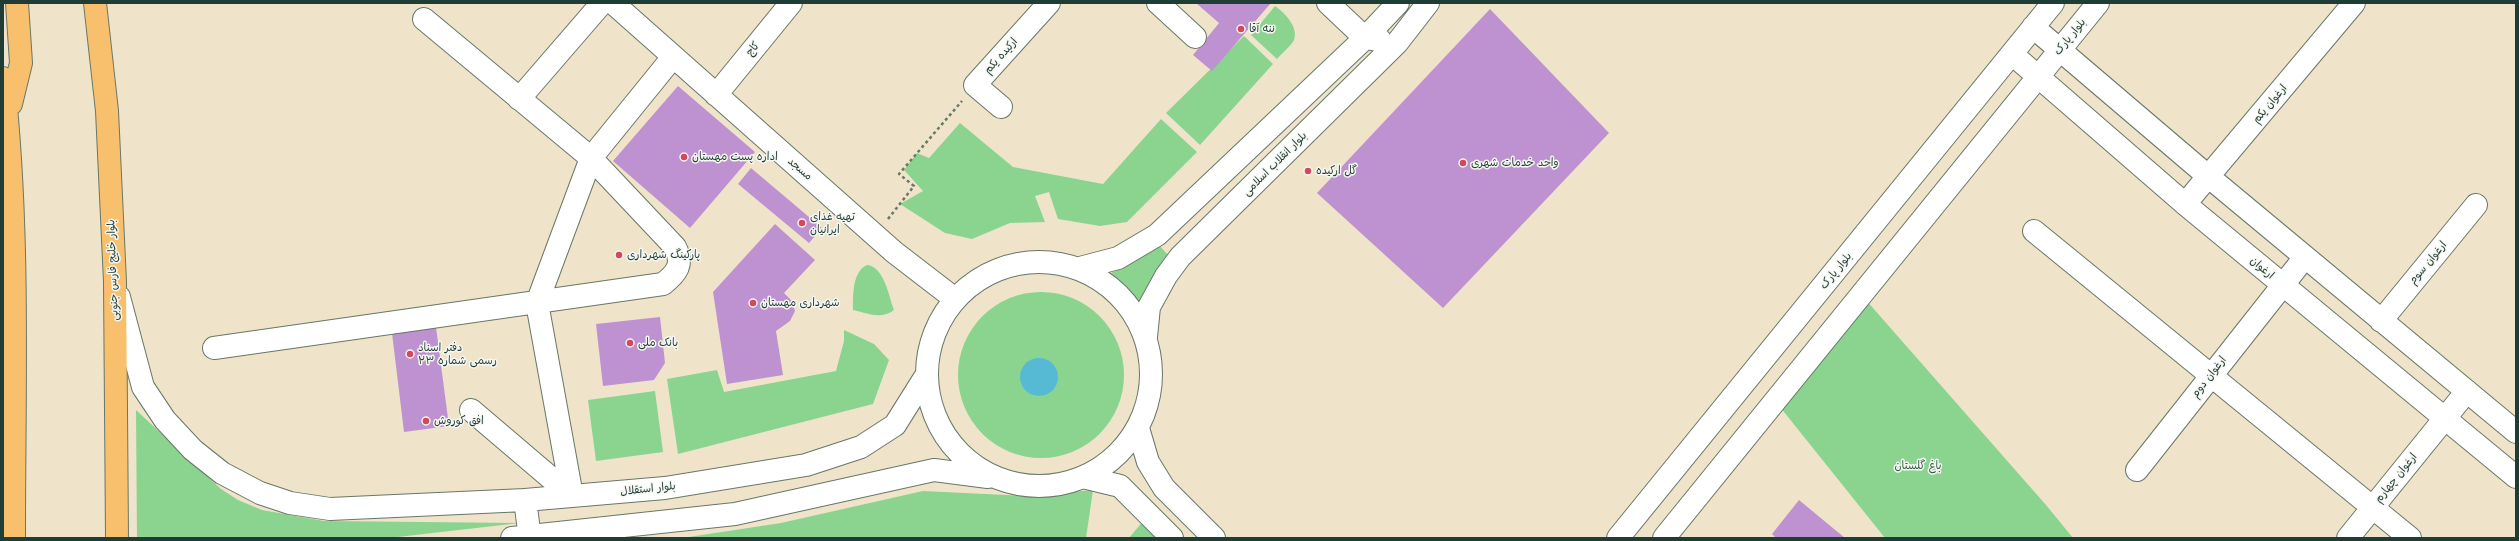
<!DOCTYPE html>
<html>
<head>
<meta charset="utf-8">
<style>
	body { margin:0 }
	#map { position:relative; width:2519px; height:541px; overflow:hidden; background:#efe4c9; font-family:"Playpen Sans",sans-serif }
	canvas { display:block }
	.frame { position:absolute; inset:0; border:4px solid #1f3d34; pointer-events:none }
</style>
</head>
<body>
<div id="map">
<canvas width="2519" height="541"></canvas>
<div class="frame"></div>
</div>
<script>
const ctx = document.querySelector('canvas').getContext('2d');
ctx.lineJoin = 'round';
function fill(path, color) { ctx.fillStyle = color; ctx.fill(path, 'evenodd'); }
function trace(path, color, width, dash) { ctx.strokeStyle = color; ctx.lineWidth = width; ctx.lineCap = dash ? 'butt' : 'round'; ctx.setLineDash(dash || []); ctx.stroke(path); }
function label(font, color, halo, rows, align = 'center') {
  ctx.font = font + ' "Playpen Sans","Playpen Sans Arabic",sans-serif'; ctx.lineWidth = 3; ctx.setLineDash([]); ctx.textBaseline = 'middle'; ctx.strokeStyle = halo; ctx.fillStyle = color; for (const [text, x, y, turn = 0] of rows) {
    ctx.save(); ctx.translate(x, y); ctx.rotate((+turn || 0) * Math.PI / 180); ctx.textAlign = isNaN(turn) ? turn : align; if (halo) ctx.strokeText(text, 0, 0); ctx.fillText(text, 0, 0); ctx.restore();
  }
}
fill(new Path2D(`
	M1275 6C1284 12 1299 27 1294 40 1291 46 1282 53 1277 59L1251 35Z
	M1244 36 1273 64 1200 145 1166 113Z
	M1161 119 1197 152 1127 222 1100 226 1058 219 1049 192 1035 196 1045 222 1010 223 972 239 945 233 900 204 923 191 904 170 917 153 929 158 960 123 1013 167 1103 184Z
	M1159 245 1168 255 1155 272 1139 301 1109 274 1141 258Z
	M867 265C884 266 889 297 894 310 881 320 867 313 853 310 853 296 852 272 867 265Z
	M958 375a83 83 0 1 1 166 0a83 83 0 1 1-166 0Z
	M1865 299 2046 505 2073 538H1885L1780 407Z
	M844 330 874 344 889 360 873 404 678 454 667 379 717 370 724 392 836 371 844 341Z
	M655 391 663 452 596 461 588 400Z
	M136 410 221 489 238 500 262 510 324 521 520 523 389 538H137Z
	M1093 490 1086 538H682L781 523 923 491 1027 496Z
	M1144 520 1162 538H1129Z`), '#8ad490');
fill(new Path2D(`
	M1020 377a19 19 0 1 1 38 0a19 19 0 1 1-38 0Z`), '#56bad5');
fill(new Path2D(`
	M1196 3H1271L1212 71 1193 55 1219 23Z
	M1490 9 1609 133 1443 308 1317 193Z
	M678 86 755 152 690 228 613 161Z
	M751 168 822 228 809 243 738 184Z
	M775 224 815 260 784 293 792 301 795 311 790 321 776 331 783 375 727 384 713 292Z
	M660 317 665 363 654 380 603 386 596 324Z
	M436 327 449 426 404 432 392 333Z
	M1799 500 1845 538H1776L1772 534Z`), '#be92d0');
const minor = new Path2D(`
	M613 3 894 252 955 299
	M1158 3 1195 37
	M1328 3 1365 38 1380 40
	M2033 27 2209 177 2516 432
	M2012 54 2185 204 2516 477
	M716 95 791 3
	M519 99 602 3
	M1001 107 975 85 1049 3
	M2185 204 2354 3
	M2034 231 2410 538
	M927 374a112 112 0 1 1 224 0a112 112 0 1 1-224 0Z
	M1080 268 1118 258 1157 235 1365 38 1398 3
	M119 297 143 387 165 420 193 450 222 473 260 493 290 503 330 509 525 500 665 488 806 465 861 447 895 425 927 374
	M3 315 12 282
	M2381 321 2476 205
	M1146 337 1149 307 1166 276 1180 257 1397 43 1428 3
	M214 348 663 284C677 273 684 264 675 247L591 158 424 19
	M471 410 572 496
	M1138 428 1148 462 1164 488 1214 538
	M2137 470 2305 257
	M1083 477 1120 486 1172 538
	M572 496 537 303 591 158 673 57
	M525 500 530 538
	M512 538 735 514 934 470 988 477
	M1618 538 2053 3
	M1664 538 2098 3
	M2348 538 2467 391`);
const major = new Path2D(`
	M95 3 107 111 115 282 117 538
	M3 78C20 230 14 385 14 538
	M11 104 21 63 17 3`);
trace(minor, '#687768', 24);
trace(major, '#687768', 24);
trace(new Path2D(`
	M888 219 914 186 899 174 962 101`), '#687768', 2.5, [3, 3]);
trace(minor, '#fff', 22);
trace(major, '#f8bf6c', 22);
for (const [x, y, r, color] of [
	[1241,29,4,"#d1495b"],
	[684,157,4,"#d1495b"],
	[1463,163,4,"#d1495b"],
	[1308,171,4,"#d1495b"],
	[802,223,4,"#d1495b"],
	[619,255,4,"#d1495b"],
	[753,303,4,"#d1495b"],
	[630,343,4,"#d1495b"],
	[410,354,4,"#d1495b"],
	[426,421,4,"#d1495b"]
]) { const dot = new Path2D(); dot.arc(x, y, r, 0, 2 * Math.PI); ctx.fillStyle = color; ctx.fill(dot); trace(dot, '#f6f6f2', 1.5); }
label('11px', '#1f3d34', '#f6f6f2', [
	["ننه آقا",1249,29],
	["اداره پست مهستان",692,157],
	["واحد خدمات شهری",1471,163],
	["گل ارکیده",1316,171],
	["تهیه غذای",810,217],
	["ایرانیان",810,230],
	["پارکینگ شهرداری",627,255],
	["شهرداری مهستان",761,303],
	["بانک ملی",638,343],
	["دفتر اسناد",418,348],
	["رسمی شماره ۲۳",418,361],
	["افق کوروش",434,421]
], 'left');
label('11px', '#1f3d34', '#f6f6f2', [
	["بلوار پارک",2070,37,-51],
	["کاج",753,49,-51],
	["ارکیده یکم",1001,56,-48],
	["ارغوان یکم",2270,104,-50],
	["بلوار انقلاب اسلامی",1275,164,-45],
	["مسجد",800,169,41],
	["ارغوان سوم",2428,263,-50],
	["ارغوان",2262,268,40],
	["بلوار خلیج فارس جنوبی",113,270,-92],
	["بلوار پارک",1836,271,-51],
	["ارغوان دوم",2209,377,-52],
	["ارغوان چهارم",2396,478,-51],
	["بلوار استقلال",648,489,-6]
]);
label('11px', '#345b46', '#f6f6f2', [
	["باغ گلستان",1918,466]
]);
</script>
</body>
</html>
